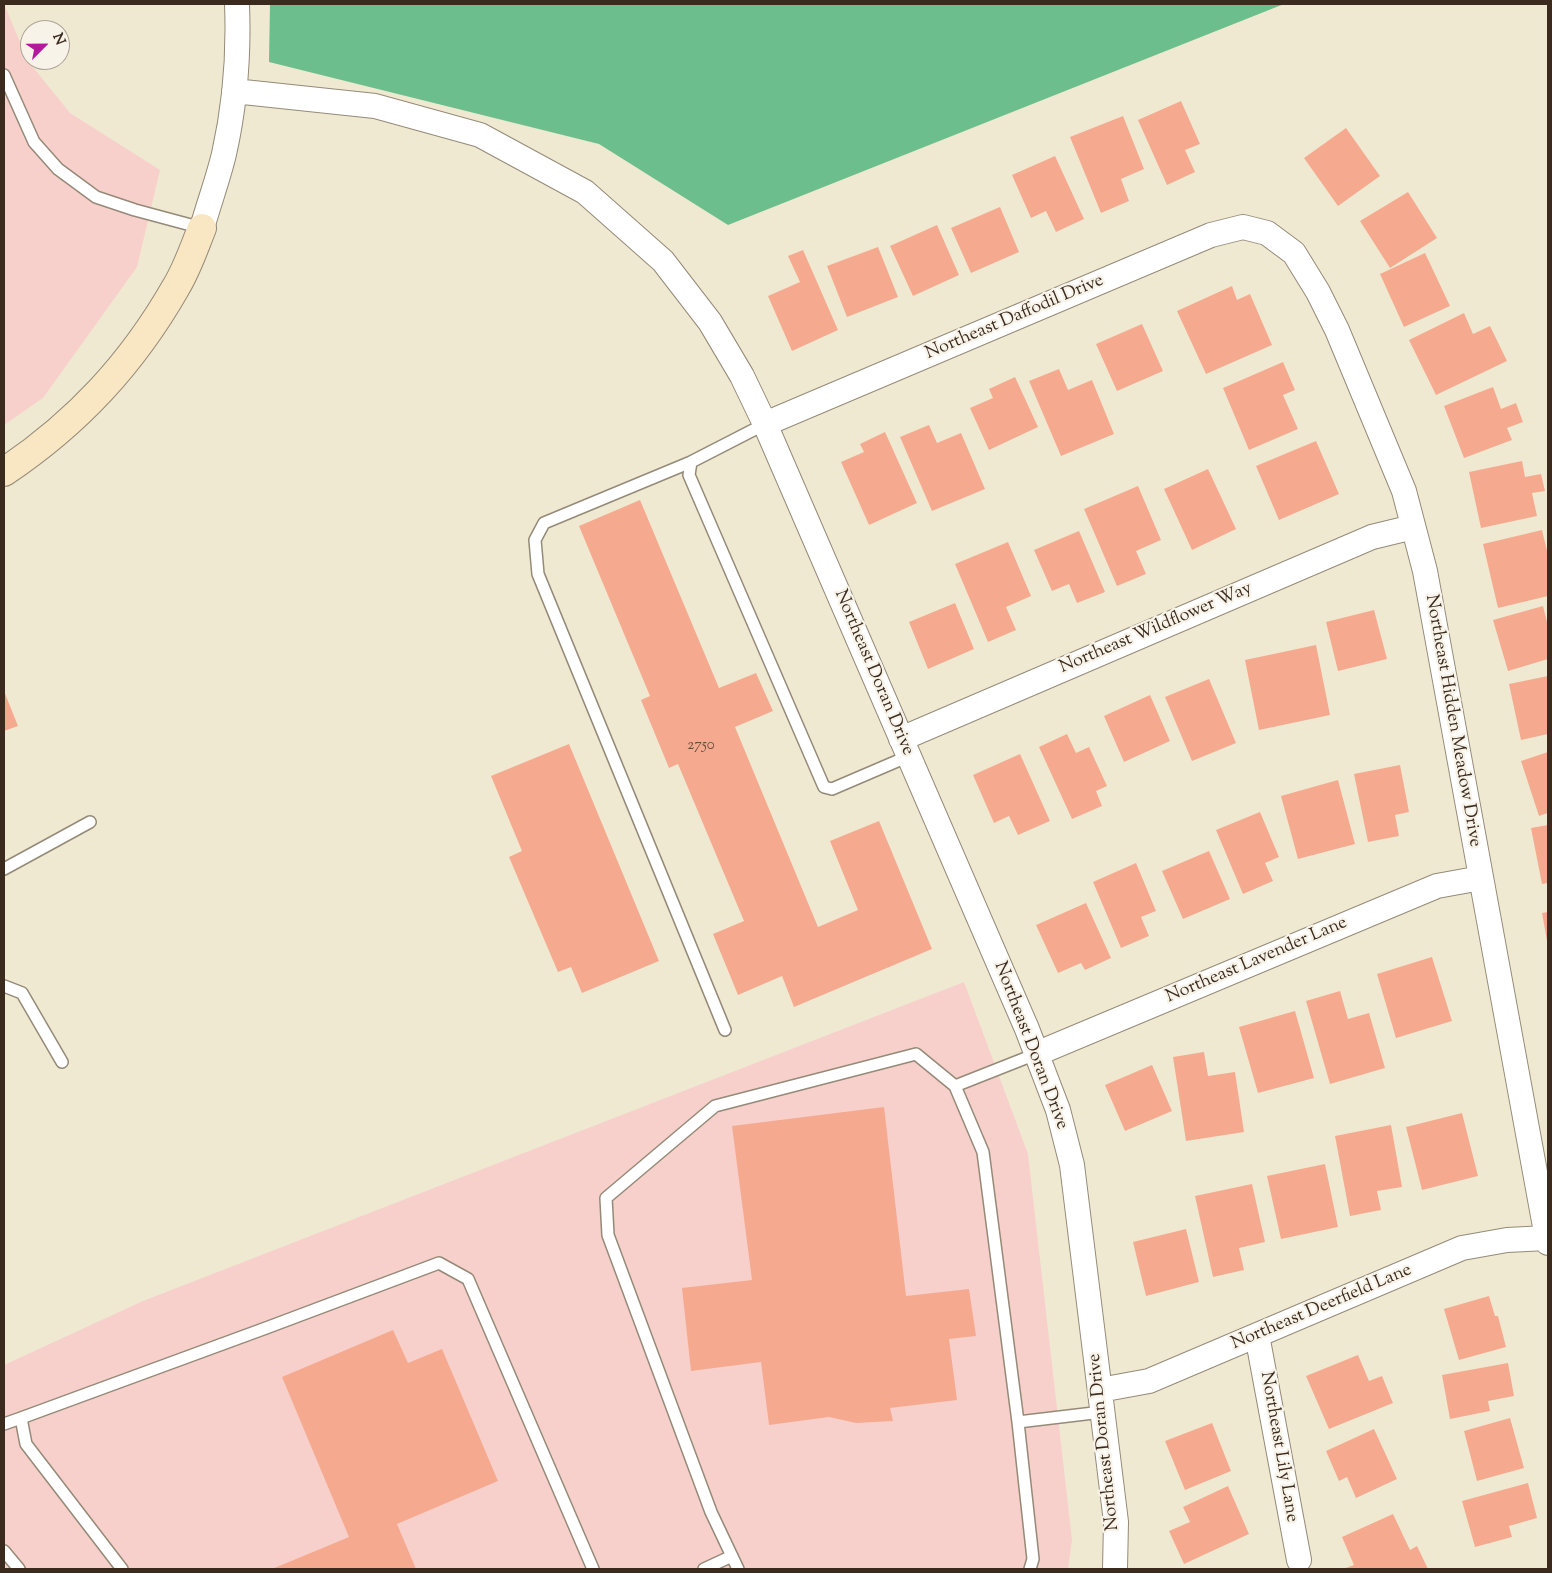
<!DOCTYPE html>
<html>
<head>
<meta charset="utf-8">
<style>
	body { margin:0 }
	#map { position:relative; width:1552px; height:1573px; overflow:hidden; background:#efe9d2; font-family:"Sorts Mill Goudy",serif }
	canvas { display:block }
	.frame { position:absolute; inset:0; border:5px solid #3b2a1e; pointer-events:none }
	.north { position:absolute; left:20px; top:20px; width:50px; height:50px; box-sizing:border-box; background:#f7f3e8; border:1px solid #aca397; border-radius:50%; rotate:67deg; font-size:14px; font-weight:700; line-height:20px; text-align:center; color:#3b2a1e }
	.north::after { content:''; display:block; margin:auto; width:18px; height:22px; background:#b5179e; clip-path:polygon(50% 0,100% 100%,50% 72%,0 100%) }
</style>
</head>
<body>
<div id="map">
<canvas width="1552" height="1573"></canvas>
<div class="frame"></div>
<div class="north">N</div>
</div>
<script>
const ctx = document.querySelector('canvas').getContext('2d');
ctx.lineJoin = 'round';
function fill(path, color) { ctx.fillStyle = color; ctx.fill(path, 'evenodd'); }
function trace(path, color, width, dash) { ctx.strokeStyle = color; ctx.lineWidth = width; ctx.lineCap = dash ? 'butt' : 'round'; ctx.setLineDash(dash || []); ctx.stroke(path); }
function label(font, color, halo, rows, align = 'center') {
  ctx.font = font + ' "Sorts Mill Goudy",serif'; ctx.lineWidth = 4.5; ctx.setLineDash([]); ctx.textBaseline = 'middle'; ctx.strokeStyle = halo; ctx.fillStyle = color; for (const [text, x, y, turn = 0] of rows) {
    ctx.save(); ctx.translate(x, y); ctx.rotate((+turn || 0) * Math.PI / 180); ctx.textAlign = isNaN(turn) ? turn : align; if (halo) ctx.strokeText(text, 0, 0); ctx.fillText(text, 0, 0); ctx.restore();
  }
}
fill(new Path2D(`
	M4 4 28 61 70 113 160 170 137 267 43 398 4 425Z
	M964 982 1028 1154 1072 1540 1068 1569H4V1365L143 1301Z`), '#f7d0cb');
fill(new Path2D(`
	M270 4H1284L728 225 599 144 269 62Z`), '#6cbf8c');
fill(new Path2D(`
	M1181 101 1200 144 1185 150 1195 172 1167 185 1138 120Z
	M1123 116 1144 169 1121 179 1129 201 1101 213 1070 137Z
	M1346 128 1380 176 1338 206 1304 158Z
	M1055 156 1084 219 1056 232 1046 211 1031 218 1012 175Z
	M1408 192 1437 238 1390 268 1360 221Z
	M1000 207 1019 252 971 273 951 228Z
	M937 225 959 275 913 296 890 246Z
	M878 247 898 297 847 317 827 266Z
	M803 250 838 330 792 351 768 296 800 282 788 256Z
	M1425 253 1450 306 1404 327 1380 274Z
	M1232 286 1237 300 1250 294 1272 345 1206 374 1177 311Z
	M1464 313 1473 334 1490 326 1507 361 1436 395 1409 340Z
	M1142 324 1163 371 1117 391 1096 344Z
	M1283 362 1295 390 1283 395 1298 429 1249 450 1223 388Z
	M1059 369 1068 390 1092 380 1114 434 1061 456 1029 381Z
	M1015 377 1038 427 989 450 970 408 993 398 989 389Z
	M1493 387 1501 409 1516 403 1523 422 1507 428 1512 440 1464 458 1444 406Z
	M929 425 937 443 961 433 985 489 932 511 900 437Z
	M885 432 917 503 869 525 841 462 864 452 860 444Z
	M1316 441 1339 494 1279 520 1256 466Z
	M1522 461 1525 477 1541 474 1545 491 1532 493 1537 516 1481 528 1469 472Z
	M1208 469 1236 529 1192 550 1164 489Z
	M1138 486 1161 540 1136 551 1146 574 1117 586 1084 509Z
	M640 500 719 688 756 673 773 711 735 727 818 927 858 910 830 841 879 821 932 949 794 1007 782 976 738 995 713 934 744 921 678 764 669 768 641 700 650 696 579 526Z
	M1542 530 1548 555V596L1498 608 1483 544Z
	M1079 531 1105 592 1077 603 1069 584 1052 591 1034 550Z
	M1008 542 1031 596 1006 607 1016 630 988 642 955 564Z
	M955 603 974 649 928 669 909 622Z
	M1543 606 1548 626V659L1508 671 1493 620Z
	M1374 610 1387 659 1338 671 1326 622Z
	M1316 645 1330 715 1259 730 1245 660Z
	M1548 676V734L1521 740 1509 684Z
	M1209 679 1236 743 1192 761 1165 697Z
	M4 691 18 726 4 731Z
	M1150 695 1170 741 1124 762 1104 716Z
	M1067 734 1076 753 1089 747 1107 786 1096 791 1102 806 1072 819 1039 747Z
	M569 744 659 961 582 993 571 967 558 972 509 857 522 851 491 776Z
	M1548 752V813L1539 816 1521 761Z
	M1020 754 1050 821 1018 835 1009 816 994 823 973 775Z
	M1400 765 1409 812 1395 815 1399 836 1368 842 1354 774Z
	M1338 780 1355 844 1298 859 1281 796Z
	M1260 812 1279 857 1265 863 1273 881 1243 894 1216 830Z
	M1548 825V883L1542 884 1531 828Z
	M1209 851 1230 899 1183 919 1162 871Z
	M1136 863 1156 911 1141 917 1149 936 1121 948 1093 882Z
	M1086 903 1111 958 1085 970 1081 963 1058 973 1036 925Z
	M1548 912V940L1547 941 1542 913Z
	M1432 957 1452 1021 1396 1038 1377 974Z
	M1340 991 1348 1019 1369 1013 1385 1068 1330 1084 1306 1001Z
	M1295 1011 1314 1078 1258 1093 1239 1027Z
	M1204 1052 1208 1076 1235 1072 1244 1132 1186 1141 1173 1057Z
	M1152 1065 1172 1111 1125 1131 1105 1085Z
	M884 1107 906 1296 969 1289 976 1336 949 1339 957 1400 890 1408 893 1421 856 1423 829 1417 769 1425 761 1362 691 1371 682 1288 752 1280 732 1126Z
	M1462 1113 1478 1176 1422 1190 1406 1127Z
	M1391 1125 1402 1187 1377 1191 1381 1210 1350 1216 1335 1136Z
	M1325 1164 1338 1227 1281 1239 1267 1176Z
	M1252 1184 1265 1242 1239 1248 1244 1270 1213 1277 1195 1196Z
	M1186 1229 1199 1282 1146 1296 1133 1242Z
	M1489 1296 1495 1316H1498L1506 1347 1459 1360 1444 1309Z
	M393 1330 408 1363 442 1349 498 1481 397 1524 416 1569H272L349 1537 282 1377Z
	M1358 1355 1369 1381 1382 1376 1393 1403 1329 1429 1306 1376Z
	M1508 1363 1514 1396 1488 1401 1490 1411 1450 1419 1442 1375Z
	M1510 1418 1524 1468 1477 1481 1464 1431Z
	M1212 1423 1231 1471 1185 1490 1165 1441Z
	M1374 1429 1397 1479 1356 1498 1347 1477 1339 1481 1326 1451Z
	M1528 1483 1537 1518 1509 1526 1512 1537 1475 1547 1462 1501Z
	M1228 1486 1249 1534 1184 1564 1169 1531 1190 1522 1183 1507Z
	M1393 1514 1410 1550 1417 1546 1428 1569H1343L1354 1565 1342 1537Z`), '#f5aa90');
const lane = new Path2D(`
	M4 75 34 142 58 169 96 197 135 210 202 228
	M765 424 691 462 689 475 824 787 832 789 909 756
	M691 462 544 523 535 540 538 574 725 1030
	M4 869 90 822
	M4 986 22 993 62 1062
	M955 1086 983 1152 1018 1422
	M4 1424 21 1418
	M4 1551 19 1569
	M122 1569 26 1444 21 1418 266 1328 439 1263 468 1279 593 1569
	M704 1569 732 1556
	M738 1569 711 1512 608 1235 606 1198 715 1106 916 1054 955 1086 1036 1054
	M1030 1569 1033 1559 1018 1422 1102 1412`);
const street = new Path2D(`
	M234 91 375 106 480 135 585 192 663 261 710 322 742 376 765 424 1027 1029 1058 1110 1072 1165 1116 1522 1115 1569
	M202 228C209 203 218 179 224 154 235 105 239 54 237 4
	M765 424 1211 235 1243 227 1267 233 1294 253 1318 292 1337 330 1404 491 1425 571 1548 1243
	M901 739 1372 537 1413 527
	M1036 1054 1437 886 1481 878
	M1257 1335 1299 1560
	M1100 1390 1149 1381 1462 1248 1507 1240 1547 1238`);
const secondary = new Path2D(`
	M4 472C77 423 132 364 176 287 187 269 194 248 202 228`);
trace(lane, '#958a78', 14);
trace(street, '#958a78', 26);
trace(secondary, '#958a78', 30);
trace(lane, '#fff', 11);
trace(street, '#fff', 24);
trace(secondary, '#f9e7c3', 28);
label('15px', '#6a4a3a', null, [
	["2750",701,746]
]);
label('18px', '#3b2a1e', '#f7f3e8', [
	["Northeast Daffodil Drive",1015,318,-23],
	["Northeast Wildflower Way",1156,629,-23],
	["Northeast Doran Drive",873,673,67],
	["Northeast Hidden Meadow Drive",1452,721,80],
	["Northeast Lavender Lane",1257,961,-23],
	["Northeast Doran Drive",1030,1046,69],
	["Northeast Deerfield Lane",1322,1308,-23],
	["Northeast Doran Drive",1105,1442,-96],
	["Northeast Lily Lane",1278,1447,80]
]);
</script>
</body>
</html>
